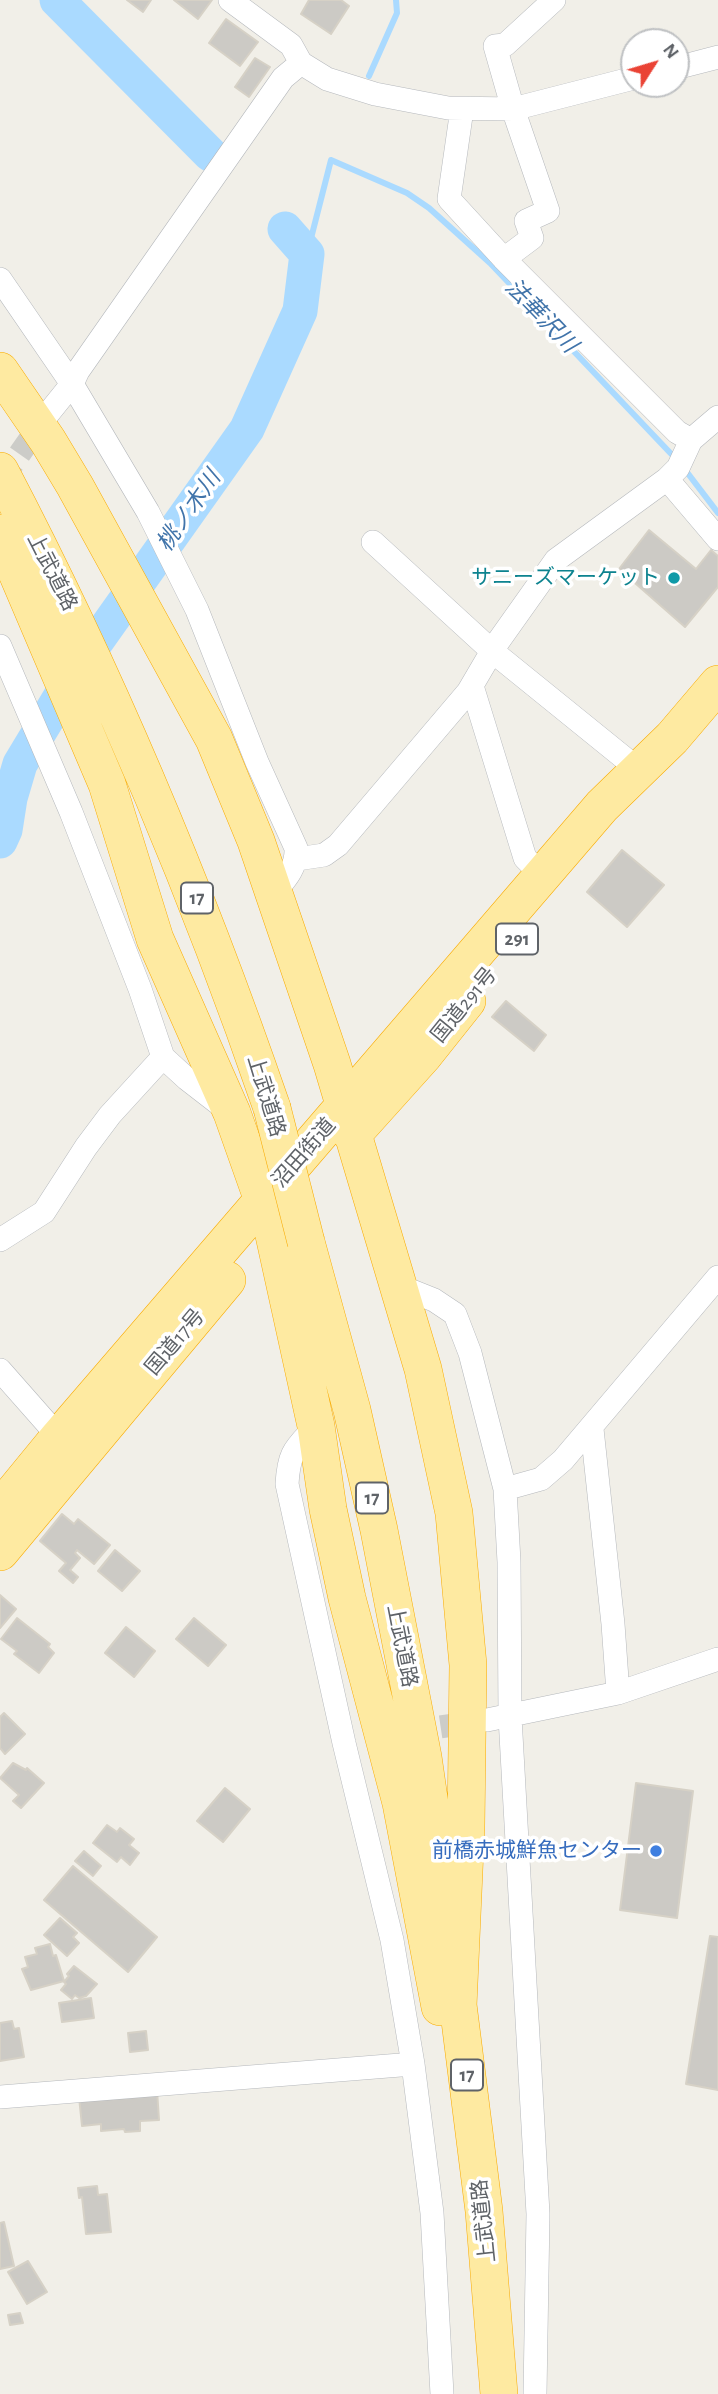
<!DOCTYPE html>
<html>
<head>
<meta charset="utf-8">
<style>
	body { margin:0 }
	#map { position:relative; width:718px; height:2394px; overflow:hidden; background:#f1efe8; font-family:"Alegreya Sans",sans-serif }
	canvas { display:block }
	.north { position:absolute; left:620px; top:28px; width:70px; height:70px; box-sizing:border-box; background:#fff; border:2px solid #bfc1c3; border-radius:50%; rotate:53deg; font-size:19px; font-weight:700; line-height:28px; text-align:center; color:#5f6368 }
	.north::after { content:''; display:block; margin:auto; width:24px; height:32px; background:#ea4335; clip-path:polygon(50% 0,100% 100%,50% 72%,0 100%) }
</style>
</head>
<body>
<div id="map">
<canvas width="718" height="2394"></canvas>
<div class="north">N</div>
</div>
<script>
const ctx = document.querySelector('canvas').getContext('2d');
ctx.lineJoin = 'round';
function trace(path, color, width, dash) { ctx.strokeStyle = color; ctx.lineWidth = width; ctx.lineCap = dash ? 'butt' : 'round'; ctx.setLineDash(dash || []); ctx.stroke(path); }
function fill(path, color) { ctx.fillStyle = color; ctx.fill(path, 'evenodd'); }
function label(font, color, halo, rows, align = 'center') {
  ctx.font = font + ' "Alegreya Sans","Noto Sans JP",sans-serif'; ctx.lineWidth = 7; ctx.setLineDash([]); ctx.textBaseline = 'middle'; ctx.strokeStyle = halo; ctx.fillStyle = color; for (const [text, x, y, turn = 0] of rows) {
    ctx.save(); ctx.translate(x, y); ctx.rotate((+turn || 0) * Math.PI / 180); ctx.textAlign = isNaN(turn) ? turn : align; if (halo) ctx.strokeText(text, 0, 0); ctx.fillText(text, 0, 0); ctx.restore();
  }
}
trace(new Path2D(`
	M369 76 397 13 396 0
	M307 254 331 160 407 193 429 208 490 263 676 459
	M683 467 718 513`), '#aadaff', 6);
trace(new Path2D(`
	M57 0 210 154
	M0 841 5 830 10 798 20 764 79 666 247 429 300 311 307 254 285 229`), '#aadaff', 35);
const building = new Path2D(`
	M127 0H151L143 12Z
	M174 0H212L198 19Z
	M309 0H341L349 6 331 34 301 14Z
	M226 19 258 42 240 66 209 43Z
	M255 58 270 67 249 97 235 87Z
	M649 530 696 569 711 550 718 556V587L685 627 619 569Z
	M622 850 664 885 627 927 587 892Z
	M506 1001 546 1035 534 1051 492 1017Z
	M62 1514 74 1524 78 1519 110 1545 94 1564 77 1550 75 1553 80 1558 70 1570 78 1577 73 1583 59 1571 66 1563 40 1541Z
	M115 1550 140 1571 122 1591 98 1571Z
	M0 1595 16 1609 0 1628Z
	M17 1618 50 1644 48 1647 54 1653 39 1673 14 1654 17 1651 1 1639Z
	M194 1618 226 1645 208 1666 176 1639Z
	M126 1627 155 1651 134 1677 105 1653Z
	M4 1713 25 1734 5 1754 0 1748V1717Z
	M13 1763 26 1770 27 1768 44 1783 21 1808 13 1801 19 1795 0 1778Z
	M636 1783 693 1791 677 1918 620 1910Z
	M225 1788 250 1809 223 1842 197 1821Z
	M107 1825 117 1832 120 1828 134 1839 129 1845 139 1853 130 1865 121 1857 117 1862 93 1843Z
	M84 1851 101 1866 93 1876 75 1861Z
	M73 1866 157 1937 128 1972 44 1900Z
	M60 1918 77 1933 73 1937 79 1943 67 1956 44 1935Z
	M710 1936 718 1937V2090L686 2084Z
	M50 1944 53 1956 56 1955 64 1981 31 1990 22 1969 28 1967 25 1957 37 1954 35 1948Z
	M74 1966 97 1984 86 1996 79 1998 75 1995 72 1999 61 1990 66 1984 64 1982 69 1976 67 1974Z
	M91 1998 94 2018 62 2022 59 2003Z
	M12 2021 14 2029 19 2028 24 2057 0 2061V2023Z
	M146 2031 148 2050 130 2052 128 2033Z
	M157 2090 159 2120 140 2121V2131L125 2132 124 2129 101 2131V2124L82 2126 79 2097Z
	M97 2186 98 2195 107 2194 111 2232 86 2234 82 2197 79 2198 78 2188Z
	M4 2222 14 2266 0 2269V2223Z
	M28 2261 47 2292 27 2304 8 2272Z
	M20 2313 23 2323 10 2325 8 2315Z`);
fill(building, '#cccac5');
trace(building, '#d6d1c6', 2);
trace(new Path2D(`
	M0 482 44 419
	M407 1732 480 1721`), '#ccccc8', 23, [23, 11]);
const minor = new Path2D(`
	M230 0 291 45 301 63 327 79 375 94 448 108 513 109 634 78
	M554 0 505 45 495 46 513 109 548 211 526 221 532 238 504 259 677 432 691 440
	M676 68 718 57
	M462 109 449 199 504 259
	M0 279 72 384 148 512 197 610 257 762 296 848C297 868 285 880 273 894
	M47 415 72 384 78 371 283 78 301 63
	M667 479 718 539
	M373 542 492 651 639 770
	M0 646 71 812 140 989 163 1057 187 1079 227 1110
	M472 686 525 858 543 876
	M297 859 324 855 338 845 468 692 495 646 556 560 667 479 678 468 691 440 718 417
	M0 1240 44 1212 86 1147 110 1115 163 1057
	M399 1286 434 1300 455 1314 470 1353 505 1489 509 1562 510 1717 538 2214 535 2394
	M0 1370 59 1437
	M316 1426C295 1449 289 1451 287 1484L344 1743 392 1940 413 2064 432 2213 442 2394
	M592 1429 613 1624 618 1693
	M505 1489 541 1479 563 1460 718 1277
	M487 1720 618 1693 718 1659
	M0 2097 413 2064`);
const trunk = new Path2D(`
	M0 371 48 441 75 486 214 739 256 841 332 1064 423 1369 454 1513 468 1665 466 1826 458 2006
	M0 471C109 679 196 887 272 1108
	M0 533 107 784 155 939 232 1113 272 1226 316 1426 328 1509 347 1598 401 1803 440 2007
	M352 1135 424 1055 467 1001
	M306 1242 352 1410 379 1530 423 1757 445 1910
	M0 1509 59 1437 602 806 672 738 718 684
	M0 1552 227 1280
	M455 1981 484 2211 499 2394`);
trace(minor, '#b5b8bc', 24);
trace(trunk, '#f9ab00', 38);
trace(minor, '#fff', 23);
trace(trunk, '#feeaa1', 37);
const trunkBridge = new Path2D(`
	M272 1108 306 1242`);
trace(trunkBridge, '#f9ab00', 38, []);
trace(trunkBridge, '#feeaa1', 37);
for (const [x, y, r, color] of [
	[674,578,7,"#0f9aa8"],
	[656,1851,7,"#3f7fe0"]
]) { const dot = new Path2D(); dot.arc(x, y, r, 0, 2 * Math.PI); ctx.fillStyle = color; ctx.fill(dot); trace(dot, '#fff', 2.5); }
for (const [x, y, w] of [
	[197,898,32],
	[517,939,42],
	[372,1498,32],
	[467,2075,32]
]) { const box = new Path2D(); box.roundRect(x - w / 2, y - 15.5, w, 31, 5); ctx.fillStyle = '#fff'; ctx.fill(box); trace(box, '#5f6368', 2); }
label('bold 19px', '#5f6368', null, [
	["17",197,898],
	["291",517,939],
	["17",372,1498],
	["17",467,2075]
]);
label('21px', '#5f6368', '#fff', [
	["上武道路",52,572,63],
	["国道291号",464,1005,-51],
	["上武道路",266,1096,73],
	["沼田街道",304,1153,-49],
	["国道17号",175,1342,-50],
	["上武道路",402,1646,79],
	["上武道路",484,2221,-96]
]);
label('21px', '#0d838f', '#fff', [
	["サニーズマーケット",660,578]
], 'right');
label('21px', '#366cbe', '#fff', [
	["前橋赤城鮮魚センター",642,1851]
], 'right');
label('italic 23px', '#4174aa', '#fff', [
	["法華沢川",541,316,46],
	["桃ノ木川",189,511,-55]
]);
</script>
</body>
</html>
